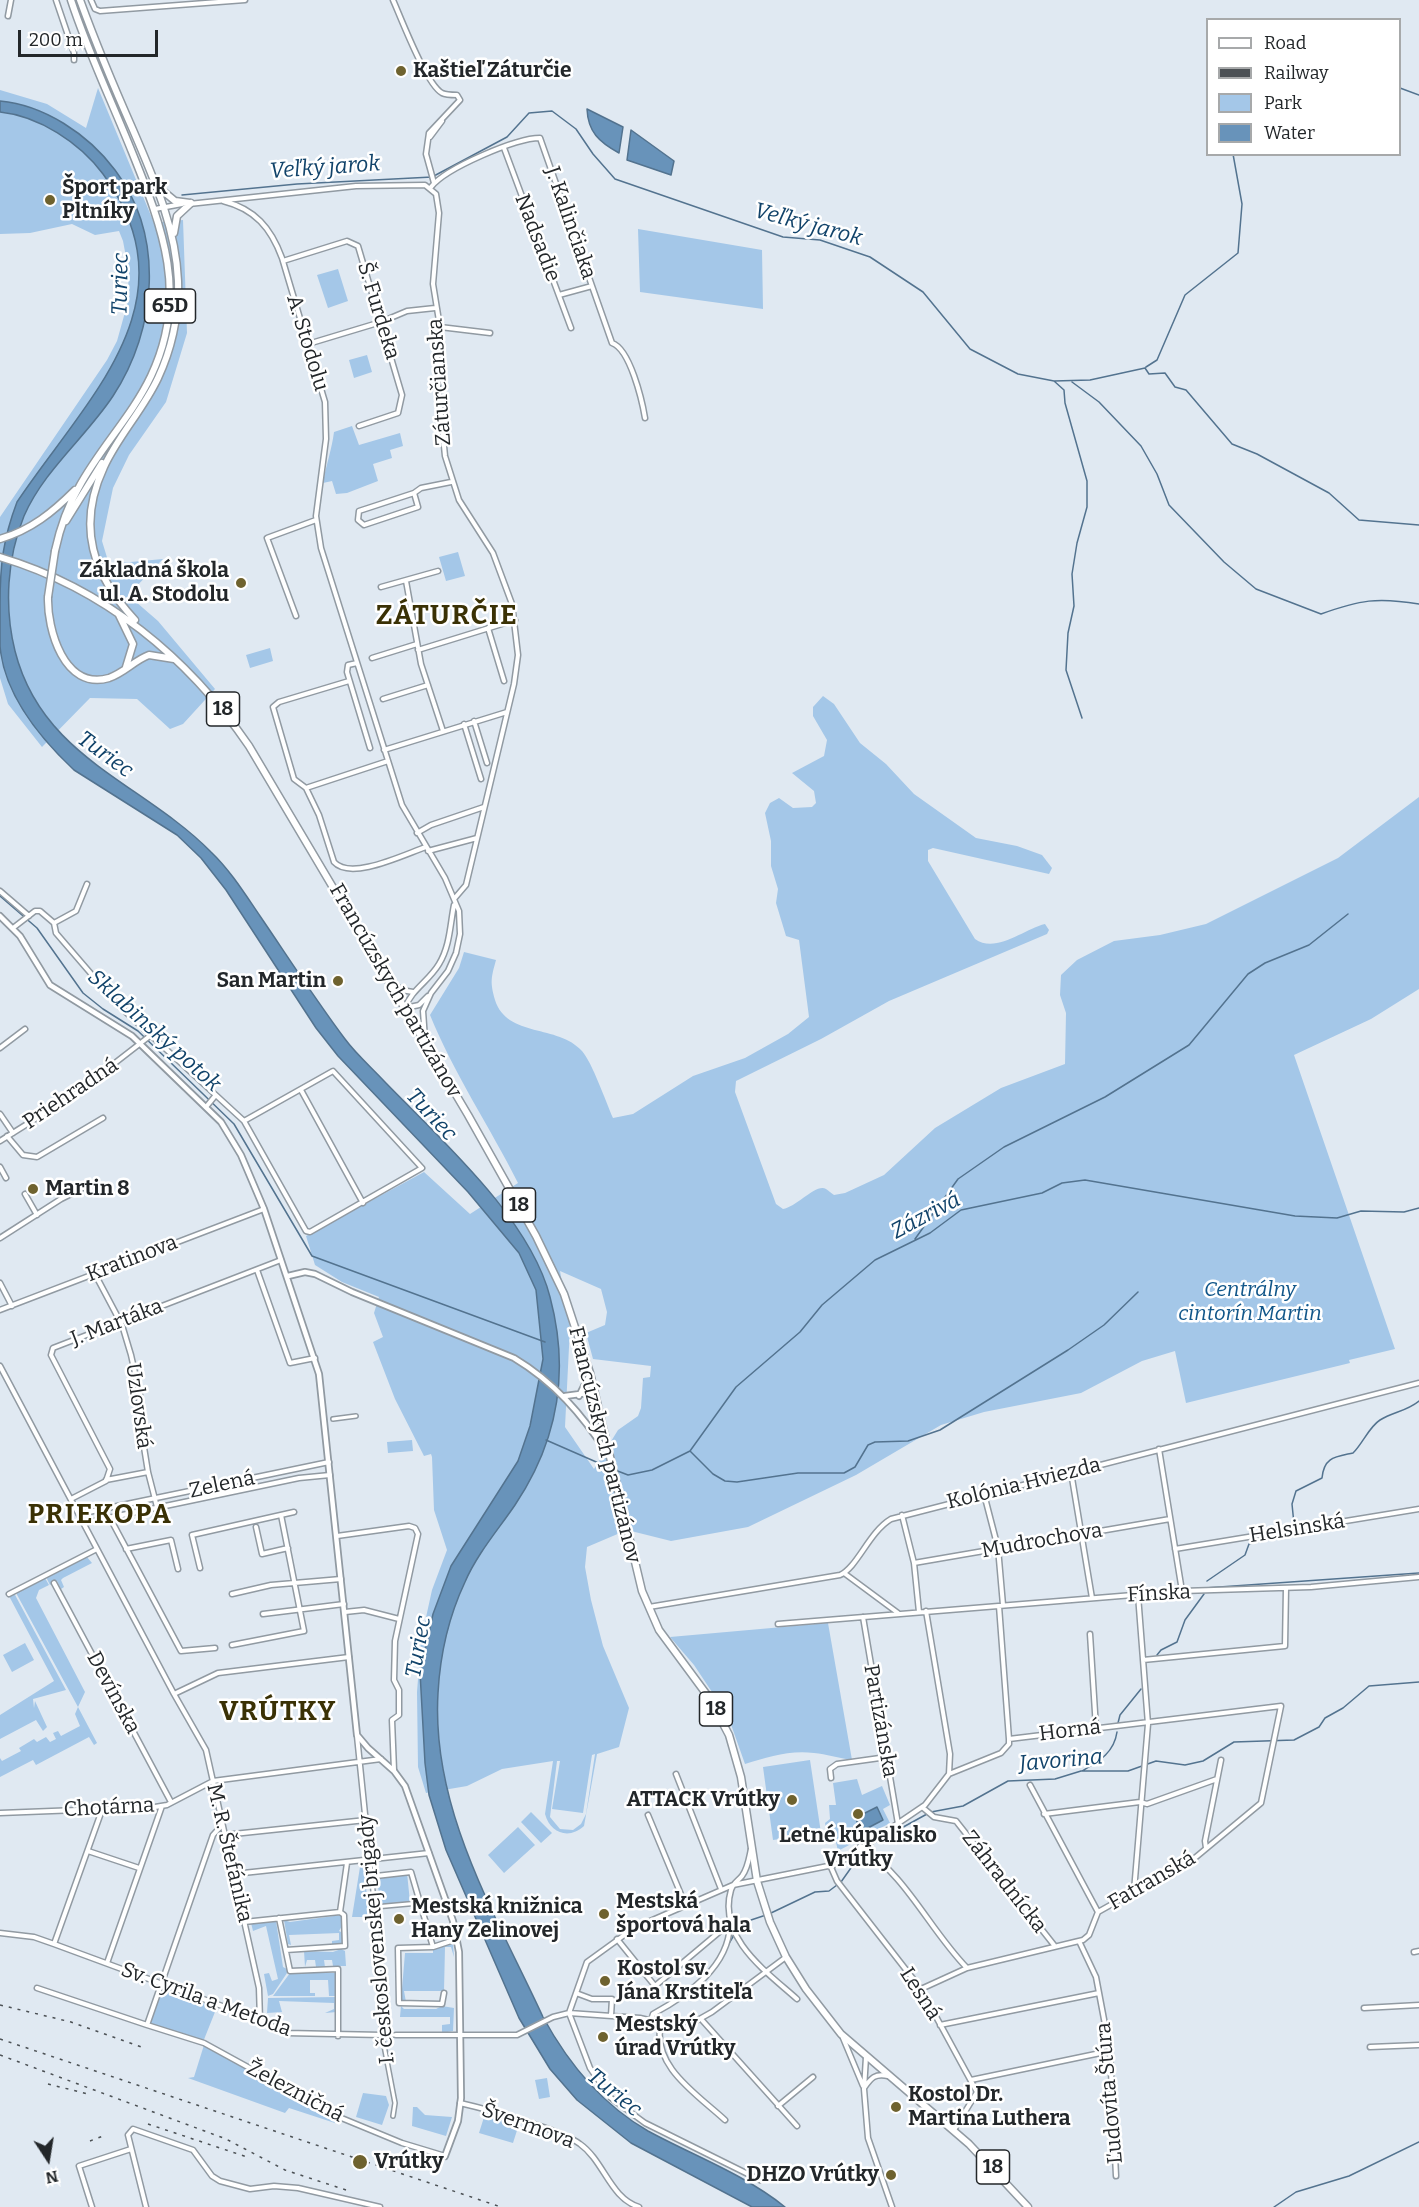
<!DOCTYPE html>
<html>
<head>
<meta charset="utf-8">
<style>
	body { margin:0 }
	#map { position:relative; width:1419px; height:2207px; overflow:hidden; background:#e0e9f2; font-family:Bitter,serif }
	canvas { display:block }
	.legend { position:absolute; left:1206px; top:18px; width:195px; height:138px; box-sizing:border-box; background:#fff; border:2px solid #a7a9aa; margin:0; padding:8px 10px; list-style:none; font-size:18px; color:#23272a }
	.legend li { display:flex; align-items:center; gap:12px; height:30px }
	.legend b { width:30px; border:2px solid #a7a9aa }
	.north { position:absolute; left:18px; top:2129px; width:60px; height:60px; -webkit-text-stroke:4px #fff; paint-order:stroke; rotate:168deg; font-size:16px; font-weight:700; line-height:24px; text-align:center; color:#23272a }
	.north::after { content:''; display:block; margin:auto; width:21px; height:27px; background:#23272a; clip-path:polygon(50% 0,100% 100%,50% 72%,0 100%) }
	.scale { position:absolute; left:18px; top:30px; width:140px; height:27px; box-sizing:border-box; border:3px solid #23272a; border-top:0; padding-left:8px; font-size:18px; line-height:21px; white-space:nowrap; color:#23272a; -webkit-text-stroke:4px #fff; paint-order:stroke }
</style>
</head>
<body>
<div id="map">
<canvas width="1419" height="2207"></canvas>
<ul class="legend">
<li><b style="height:8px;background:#fff"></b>Road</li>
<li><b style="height:8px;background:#4c5155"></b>Railway</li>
<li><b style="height:16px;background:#a4c7e8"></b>Park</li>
<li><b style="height:16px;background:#6893ba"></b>Water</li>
</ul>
<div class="north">N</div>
<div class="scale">200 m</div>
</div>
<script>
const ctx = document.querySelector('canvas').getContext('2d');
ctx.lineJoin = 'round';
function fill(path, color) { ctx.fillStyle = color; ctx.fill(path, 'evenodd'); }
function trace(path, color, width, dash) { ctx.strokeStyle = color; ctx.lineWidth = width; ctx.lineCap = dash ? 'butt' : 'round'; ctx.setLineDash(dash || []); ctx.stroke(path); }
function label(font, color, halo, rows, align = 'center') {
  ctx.font = font + ' Bitter,serif'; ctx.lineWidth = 5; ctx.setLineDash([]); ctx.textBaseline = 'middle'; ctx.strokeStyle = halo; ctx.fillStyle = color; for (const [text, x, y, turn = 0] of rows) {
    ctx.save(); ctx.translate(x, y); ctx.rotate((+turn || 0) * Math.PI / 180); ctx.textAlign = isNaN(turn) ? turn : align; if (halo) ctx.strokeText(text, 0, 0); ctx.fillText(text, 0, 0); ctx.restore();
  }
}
fill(new Path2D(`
	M98 88 154 223 183 220 187 333 166 402 129 455 113 488 102 541 109 564 163 559 128 595 158 621 215 689 183 724 170 729 137 699 90 698 42 747 8 704 0 678V517L107 360 117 341 127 305 129 273 123 241 119 231 95 235 72 224 30 233 0 234V90L47 104 86 128Z
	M638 229 762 250 763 309 640 292Z
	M338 269 348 301 328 308 317 275Z
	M367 355 372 372 354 378 349 360Z
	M352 426 359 445 400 433 403 446 390 450 392 458 373 464 378 481 347 493 336 494 332 481 323 483C326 465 332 449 334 432Z
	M458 552 465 576 446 581 439 557Z
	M270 648 273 661 250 668 246 655Z
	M823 696 834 704 860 743 886 764 914 794 976 838 1017 846 1042 855 1052 868 1049 874 933 848 928 850V861L975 939C996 954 1024 929 1045 924L1049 930 1047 934 889 1001 821 1039 736 1081 735 1092 776 1204 783 1209C797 1207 816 1183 826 1189 829 1191 831 1193 834 1195L845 1193 884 1175 935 1128 1001 1088 1065 1064 1066 1013 1060 995 1061 975 1077 960 1114 941 1160 935 1206 924 1338 858 1419 797V989L1371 1019 1294 1055 1395 1349 1349 1360 1350 1363 1186 1403 1175 1351 1142 1361 1081 1393 984 1412 941 1425 856 1475 748 1527 671 1541 627 1530 587 1547 585 1567 591 1600 603 1646 629 1708 619 1747 597 1754 584 1826C569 1840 550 1833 545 1814L553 1761 502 1769 467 1786 426 1793 418 1767 417 1692 421 1640 432 1590 447 1550 434 1510 432 1457 431 1454 424 1456 395 1399 373 1342 383 1337 374 1313 379 1297 342 1282 315 1265 306 1236 424 1172 470 1214 518 1183C490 1127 454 1074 430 1015L459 968 464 952 496 960C491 978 490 982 495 1000 507 1038 558 1024 582 1051 592 1062 606 1102 613 1118L633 1114 693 1076 745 1058 788 1034 809 1017 799 940 786 936 776 903 778 889 771 866V841L765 813 770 803 779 798 793 808 812 807 816 803 814 791 792 773 824 756 827 740 813 716V707ZM560 1271 601 1289 607 1312 605 1325 586 1333 593 1359 651 1366 650 1377 643 1378 641 1408 638 1416 618 1430 594 1469 565 1427 570 1327ZM595 1754 586 1814 581 1824 573 1830 560 1829 550 1817 557 1761H560L552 1809 583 1813 592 1755Z
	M412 1440 413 1451 388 1453 387 1442Z
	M87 1557 92 1563 63 1578 61 1580 64 1587 61 1589 57 1581 50 1585 46 1577Z
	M45 1578 49 1585 39 1590 36 1598 85 1692 78 1707 97 1743 94 1745 89 1737 36 1765 33 1760 0 1777V1758L2 1761 21 1751 19 1748 34 1739 37 1742 46 1737 50 1742 56 1739 53 1733 58 1731 61 1736 80 1726 75 1714 78 1707 15 1591Z
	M14 1593 66 1690 33 1699 34 1708 35 1701 47 1727 43 1731 36 1720 0 1739V1715L54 1681 9 1596Z
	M828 1623 852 1760C839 1758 826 1754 814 1753 789 1750 768 1757 745 1764L728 1716 694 1665 670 1637Z
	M25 1643 34 1660 12 1672 3 1655Z
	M810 1760 821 1833 773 1840 763 1767Z
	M857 1779 862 1795 882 1786 890 1805 883 1809 890 1823 838 1851 835 1838 828 1840 825 1823 830 1819 829 1805H836L833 1783Z
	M531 1812 552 1833 541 1843 521 1822Z
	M518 1827 535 1845 504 1873 488 1855Z
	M360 1867H364L369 1917H352Z
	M407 1873 410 1902 380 1905 377 1876Z
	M341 1915 342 1926 339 1931 343 1933V1944H332V1941L339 1940V1933L289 1935 291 1945 288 1944 284 1920 290 1922Z
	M276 1921 283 1967 289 1970 273 1994 268 1996 264 1974 269 1973 272 1981 278 1979 266 1926 253 1931 251 1923Z
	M453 1944 454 1957 451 1947H445L444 1991H404L406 2002 401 2001 405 1953H433V1949Z
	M341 1949 345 1951 346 1966H333L332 1960H324L325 1967H316L315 1960H307L305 1967 304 1951 333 1952Z
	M290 1973H335V1996H329L328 1980H310V1993H315V1996H273Z
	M162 1984 217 2007 203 2042 150 2023Z
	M337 1997V2012L325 2013 334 2009V2003L279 2001 282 2012 267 2013 268 1998Z
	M401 2006 404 2009H436L442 2006 454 2008 453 2031 442 2033V2025L450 2024V2017H400Z
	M204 2045 338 2117 335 2123 289 2108 285 2113 188 2078 194 2077Z
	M547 2078 550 2097 539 2099 535 2080Z
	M363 2093 386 2096 389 2105 382 2125 356 2117Z
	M413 2107H417L425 2115 452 2117 446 2136 412 2126Z
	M485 2114 519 2124 513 2143 479 2133Z`), '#a4c7e8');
const water = new Path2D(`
	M0 101C44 105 88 134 115 170 165 236 157 329 113 396 86 437 44 470 24 516 7 558 4 607 15 651 42 758 142 782 211 852 230 870 245 894 260 916 288 957 315 999 345 1039 356 1054 371 1067 384 1081 440 1139 530 1218 550 1297 570 1372 558 1441 515 1505 498 1530 477 1554 465 1582 449 1616 440 1656 438 1693 431 1810 496 1915 543 2017 568 2063 603 2105 648 2131 694 2156 744 2174 785 2207H752L631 2143 577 2100 550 2069 519 2018 446 1850 429 1795 425 1763 420 1672 433 1614 451 1566 518 1461 530 1426 543 1359 536 1290 519 1253 468 1192 338 1056 316 1028 226 890 201 858 177 835 74 770C40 738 4 695 0 646 0 633 0 619 0 605 0 565 3 539 17 502 85 400 197 302 103 174 80 143 39 116 0 112Z
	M587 109 623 127 619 153C599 142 588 132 587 109Z
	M631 130 674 161 671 175 627 160Z
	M877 1807 883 1820 862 1831 855 1818Z`);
fill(water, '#6893ba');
trace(water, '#53738f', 1.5);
trace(new Path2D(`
	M1400 88 1419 95
	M182 195 297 184 432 177 507 137 529 113 552 111 576 129 593 154 615 179 783 237 820 240 870 257 923 292 970 349 1018 374 1054 381 1090 380 1145 368 1149 374 1165 373 1175 387 1186 390 1232 444 1257 454 1329 493 1359 520 1419 525
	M1146 367 1157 360 1185 295 1238 253 1242 204 1233 154
	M1054 381 1064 390 1065 403 1087 481V507L1077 543 1072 574 1074 606 1068 633 1066 670 1082 718
	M1072 382 1099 402 1141 446 1157 474 1169 505 1224 562 1256 589 1321 614C1360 600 1377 597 1419 604
	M0 896 37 928 83 993 103 1009 138 1031 234 1124 312 1256 545 1342
	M915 1239 958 1179 1004 1147 1105 1097 1189 1045 1248 974 1265 963 1309 945 1348 914
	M546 1440 610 1468
	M690 1451 713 1474 725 1481 737 1482 798 1473H844L855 1467 868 1445 875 1442 908 1441 940 1430 1068 1350 1104 1325 1138 1292
	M615 1470 628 1475 652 1470 690 1451 736 1387 800 1332 822 1305 875 1260 930 1233 961 1210 1042 1193 1062 1183 1085 1180 1295 1216 1337 1218 1361 1211 1404 1212 1419 1208
	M1290 1529 1294 1524 1292 1504 1296 1491 1322 1478C1324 1457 1335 1457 1353 1453 1363 1443 1369 1427 1380 1420 1393 1412 1407 1411 1419 1401
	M1207 1581 1245 1555 1249 1544 1279 1538 1287 1532
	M1205 1588 1419 1573
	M1157 1655 1161 1650 1177 1642 1185 1620 1204 1594
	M1118 1723 1120 1715 1141 1689
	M1082 1771C1099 1761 1114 1753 1117 1732
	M931 1812 963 1806 1008 1781 1055 1779 1081 1771H1128L1156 1761 1185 1765 1203 1761 1234 1742 1294 1740 1319 1727 1325 1718 1343 1708 1369 1686 1419 1682
	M841 1882 865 1848 927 1814
	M771 1913 815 1892 829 1891 837 1885
	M737 1931 751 1920 766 1915
	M712 1972 734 1935
	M1274 2207 1296 2192 1349 2176 1419 2142`), '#53738f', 1.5);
const pedestrian = new Path2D(`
	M333 1419 356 1416
	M370 1863 376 1919 382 2035 395 2103 393 2116
	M375 1907 419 1903
	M383 2035H396`);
const minor = new Path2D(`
	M56 0 74 53V60
	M91 0 95 9 100 11 245 0
	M393 0C401 18 426 84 442 93 446 95 452 95 457 95L460 100 429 133 426 154 434 183
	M8 16 11 0
	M430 137 442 121
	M504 148 571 328
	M431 187C446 168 516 138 540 138L612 343C630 349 642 400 645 418
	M223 201C255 209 271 228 282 258L325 402 326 439 316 516 321 548 402 805 445 878 459 911 460 934 456 953 448 971 431 993 423 1011 425 1039
	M189 204 356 186 425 185 436 194 439 213 433 284 440 327 436 366 445 456 459 500 493 553 512 604 518 655 514 684 466 885 454 899
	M155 209 182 204
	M283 261 347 241 358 246 402 395 398 413 359 426
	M559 295 592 286
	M440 327 490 333
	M308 344 381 322 407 311 435 308
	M414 493 418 507 364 525 358 520 359 511 414 493 421 488 451 482
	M406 581 421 664 443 731
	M381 587 438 571
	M296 616 267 538 316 520
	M488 628 504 681
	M418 650 515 620
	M372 658 417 644
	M357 663 348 665 347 672 370 748
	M349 681 279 702 273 707 294 779 306 788 388 761
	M383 699 428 685
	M474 721 487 763
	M464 724 481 779
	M384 750 507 712
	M306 788 319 815 334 862C351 881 405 854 426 847
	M417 833 431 825 484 807
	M428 851 477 838
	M0 891 29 916
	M54 923 56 933 118 1005 244 1121 306 1231 310 1232 422 1168 333 1071 244 1121
	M54 923 76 911 87 884
	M13 928 35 911H40L54 923
	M389 977 401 990 413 992
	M428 996 419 1005 405 1008C411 990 429 981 439 964 450 946 450 925 454 905
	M0 1048 25 1029
	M301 1090 363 1203
	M206 1107 215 1096
	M0 1114 13 1133
	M7 1136 23 1155 37 1157 103 1118
	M0 1141 75 1094 151 1035
	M0 1167 6 1178
	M25 1194 37 1215
	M0 1238 61 1199 87 1186
	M257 1270 290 1363 315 1358
	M95 1274 122 1325 131 1355 140 1395 138 1410 148 1472 157 1507
	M0 1283 12 1306
	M0 1310 264 1209
	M0 1366 174 1694 206 1750 259 1988 260 2020
	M1159 1449 1182 1591
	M1071 1472 1092 1598
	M106 1480 148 1472
	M984 1494 998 1548 1003 1605
	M71 1499 106 1481 110 1469 51 1355 53 1348 281 1260
	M79 1514 329 1462
	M902 1515 914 1563 919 1612
	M110 1518 181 1651 215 1648
	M84 1523 299 1478 330 1475
	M256 1527 262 1554 288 1548
	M337 1536 409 1526 415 1528 418 1534 395 1641 394 1680 399 1690V1715L392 1720 394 1770
	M126 1549 171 1540 178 1569
	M1175 1549 1419 1509
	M914 1563 1170 1519
	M200 1568 192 1535 294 1512
	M844 1573 898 1613
	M54 1583 171 1802
	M9 1594 97 1549
	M232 1594 271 1585 341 1579
	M999 1606 1009 1739
	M649 1607 840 1575C857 1568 869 1532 891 1519L1419 1383
	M926 1611 950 1754 949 1774
	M345 1612 364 1610 399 1619
	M263 1614 344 1604
	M863 1617 898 1824
	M778 1624 1182 1591 1311 1587 1419 1577
	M1090 1634 1096 1728
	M232 1645 304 1631 281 1515
	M1143 1660 1285 1646 1286 1588
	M174 1694 218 1673 349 1657
	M357 1736 370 1863
	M676 1774 721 1889
	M831 1778 830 1769 837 1764 887 1757
	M1030 1785 1098 1912
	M922 1807 934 1817 956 1821 1054 1945
	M0 1813 155 1807 167 1805 213 1781 381 1759
	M1044 1814 1140 1802 1147 1804 1217 1779
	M648 1815 685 1904
	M222 1825 213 1835 147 2025 204 2043 339 2117 402 2143 445 2156
	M224 1835 366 1820
	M860 1846C907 1876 929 1929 967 1968
	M1206 1848 1205 1841 1221 1760
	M751 1849C749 1858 748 1868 742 1876 738 1881 733 1883 731 1890 717 1938 767 1972 797 1999
	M88 1851 139 1868
	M374 1863 376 1876 411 1872 433 1947
	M830 1865 837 1881 921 1989 977 2092 954 2130
	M234 1874 429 1853
	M1134 1891 1148 1724 1138 1595
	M279 1918 290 1971 338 1969V2036
	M244 1922 340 1912
	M0 1933 34 1937 54 1944 260 2020 286 2033 382 2035
	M617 1939 655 1986 730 1923
	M1079 1941 1096 1977 1110 2051 1116 2176
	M54 1944 102 1810
	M286 1950 345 1946 344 1915 340 1912 347 1863
	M1414 1952 1419 1951
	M107 1963 162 1806
	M37 1988 147 2025
	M444 1993 442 2004 399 2003 398 1948 433 1947 457 1939
	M576 1993 592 1999H612L611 2016
	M1364 2008 1419 2005
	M569 2013 587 1962 634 1928 733 1885 838 1864 925 1805 949 1774 1001 1753 1009 1744V1739L1281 1706 1261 1803 1196 1857 1098 1912 1089 1935 1083 1940 967 1968 921 1989
	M569 2013 590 2068 611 2098 645 2123 760 2180
	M701 2019 797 2126
	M651 2020 653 2014C688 1995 729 1967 730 1924
	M661 2023C651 2066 697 2094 725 2120
	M940 2025 1099 1993
	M396 2035H517L553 2017 569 2013 640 2018 661 2023 696 2021 712 2012 786 1957
	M843 2038 863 2086
	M1370 2047 1419 2045
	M866 2057 864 2089 868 2138 892 2207
	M971 2080 1110 2051
	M864 2088C871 2078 875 2073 888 2076
	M460 2103C486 2109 560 2129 580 2144 604 2161 610 2198 639 2207
	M778 2106 813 2077
	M92 2207 79 2166 131 2149
	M146 2207 128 2135 133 2129 193 2150 212 2176 220 2181 250 2189 274 2186 298 2188 380 2207`);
const tertiary = new Path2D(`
	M0 916 20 936 50 985 132 1036 221 1122 241 1155 264 1209 319 1374 357 1735 368 1748 394 1771 405 1786 453 1921 459 1952 461 2098 458 2121 445 2156
	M288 1276 305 1272 315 1274 352 1292 514 1358C554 1382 582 1414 607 1453
	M565 1396 595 1392
	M579 1396 590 1374`);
const primary = new Path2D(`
	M80 0C96 44 114 87 133 130 154 179 176 228 178 281 179 315 172 348 158 378 143 410 118 436 104 467 76 527 93 575 135 620
	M158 187 175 201 190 203
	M174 233 177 216 191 203
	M66 521 102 463
	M0 539C31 530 53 512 75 490
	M55 551C60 528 67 507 79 487 100 448 132 416 151 376 189 296 163 229 132 152 112 102 88 52 71 0
	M0 557C104 588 188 657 249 746L468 1115 536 1236 564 1294 590 1373 642 1591 659 1630 710 1699 729 1735 741 1777 757 1881 770 1922 786 1957 806 1989 841 2034 969 2144 1028 2207
	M48 597C47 629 64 691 109 678 124 673 135 660 149 655L174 659
	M119 615 133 644 126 667`);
trace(pedestrian, '#919aa2', 6);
trace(minor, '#919aa2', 7);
trace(tertiary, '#919aa2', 8);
trace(primary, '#919aa2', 9);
trace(pedestrian, '#fff', 3);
trace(minor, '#fff', 4);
trace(tertiary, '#fff', 4.5);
trace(primary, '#fff', 6);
trace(new Path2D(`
	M0 2005 71 2022 144 2048
	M0 2039 501 2207
	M0 2055 226 2139 285 2170 346 2190
	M48 2084 88 2094
	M148 2124 250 2158
	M90 2141 103 2136`), '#4c5155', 1.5, [3, 6]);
const primaryBridge = new Path2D(`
	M48 597 55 551`);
trace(primaryBridge, '#919aa2', 9, []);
trace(primaryBridge, '#fff', 6);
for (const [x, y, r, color] of [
	[401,71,6,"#6e622f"],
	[50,200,6,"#6e622f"],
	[241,583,6,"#6e622f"],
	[338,981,6,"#6e622f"],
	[33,1189,6,"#6e622f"],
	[792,1800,6,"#6e622f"],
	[858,1814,6,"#6e622f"],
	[604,1914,6,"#6e622f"],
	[399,1919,6,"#6e622f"],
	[605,1981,6,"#6e622f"],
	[603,2037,6,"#6e622f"],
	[896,2107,6,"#6e622f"],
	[360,2162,8,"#6e622f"],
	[891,2175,6,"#6e622f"]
]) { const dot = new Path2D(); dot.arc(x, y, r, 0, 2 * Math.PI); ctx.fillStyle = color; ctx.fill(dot); trace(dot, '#fff', 2); }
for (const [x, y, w] of [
	[170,306,51],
	[223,709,33],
	[519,1205,33],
	[716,1709,33],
	[993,2167,33]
]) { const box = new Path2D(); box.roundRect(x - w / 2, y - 17, w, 34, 4.5); ctx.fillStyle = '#fff'; ctx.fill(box); trace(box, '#23272a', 1.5); }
label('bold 20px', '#23272a', null, [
	["65D",170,306],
	["18",223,709],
	["18",519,1205],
	["18",716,1709],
	["18",993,2167]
]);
label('bold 21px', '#23272a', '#fff', [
	["Kaštieľ Záturčie",413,71],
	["Šport park",62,188],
	["Pltníky",62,212],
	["Základná škola",229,571,"right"],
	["ul. A. Stodolu",229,595,"right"],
	["San Martin",326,981,"right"],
	["Martin 8",45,1189],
	["ATTACK Vrútky",780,1800,"right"],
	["Letné kúpalisko",858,1836,"center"],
	["Vrútky",858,1860,"center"],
	["Mestská",616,1902],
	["športová hala",616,1926],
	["Mestská knižnica",411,1907],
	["Hany Zelinovej",411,1931],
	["Kostol sv.",617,1969],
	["Jána Krstiteľa",617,1993],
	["Mestský",615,2025],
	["úrad Vrútky",615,2049],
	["Kostol Dr.",908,2095],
	["Martina Luthera",908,2119],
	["Vrútky",374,2162],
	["DHZO Vrútky",879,2175,"right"]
], 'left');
label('21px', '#23272a', '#fff', [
	["J. Kalinčiaka",570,223,71],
	["Nadsadie",537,238,69],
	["Š. Furdeka",378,311,73],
	["A. Stodolu",307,343,73],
	["Záturčianska",440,382,-94],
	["Francúzskych partizánov",395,991,60],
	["Priehradná",71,1094,-34],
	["Kratinova",132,1259,-21],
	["J. Martáka",117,1323,-21],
	["Uzlovská",138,1406,82],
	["Francúzskych partizánov",604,1445,76],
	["Kolónia Hviezda",1024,1484,-14],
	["Zelená",222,1485,-12],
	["Helsinská",1297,1529,-9],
	["Mudrochova",1042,1541,-10],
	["Fínska",1159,1594,-3],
	["Devínska",113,1693,62],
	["Partizánska",880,1721,80],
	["Horná",1070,1731,-7],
	["Chotárna",109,1808,-3],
	["M. R. Štefánika",229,1853,77],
	["Fatranská",1152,1881,-30],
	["Záhradnícka",1004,1882,52],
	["I. československej brigády",377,1939,-95],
	["Lesná",920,1994,57],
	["Sv. Cyrila a Metoda",206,2000,20],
	["Železničná",295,2092,28],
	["Ľudovíta Štúra",1110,2093,-95],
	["Švermova",528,2126,20]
]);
label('italic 21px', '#115689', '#fff', [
	["Centrálny",1250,1290],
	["cintorín Martin",1250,1314]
]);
label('italic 22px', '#11436a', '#fff', [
	["Veľký jarok",325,168,-4],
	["Veľký jarok",808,225,15],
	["Turiec",121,284,-89],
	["Turiec",105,755,36],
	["Sklabinský potok",154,1031,42],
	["Turiec",431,1115,47],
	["Zázrivá",926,1216,-28],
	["Turiec",419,1647,-80],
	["Javorina",1061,1761,-5],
	["Turiec",614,2093,39]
]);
ctx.letterSpacing = '1.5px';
label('bold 27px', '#3a3105', '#fff', [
	["ZÁTURČIE",447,616],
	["PRIEKOPA",100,1515],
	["VRÚTKY",278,1712]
]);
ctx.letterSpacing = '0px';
</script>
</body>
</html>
